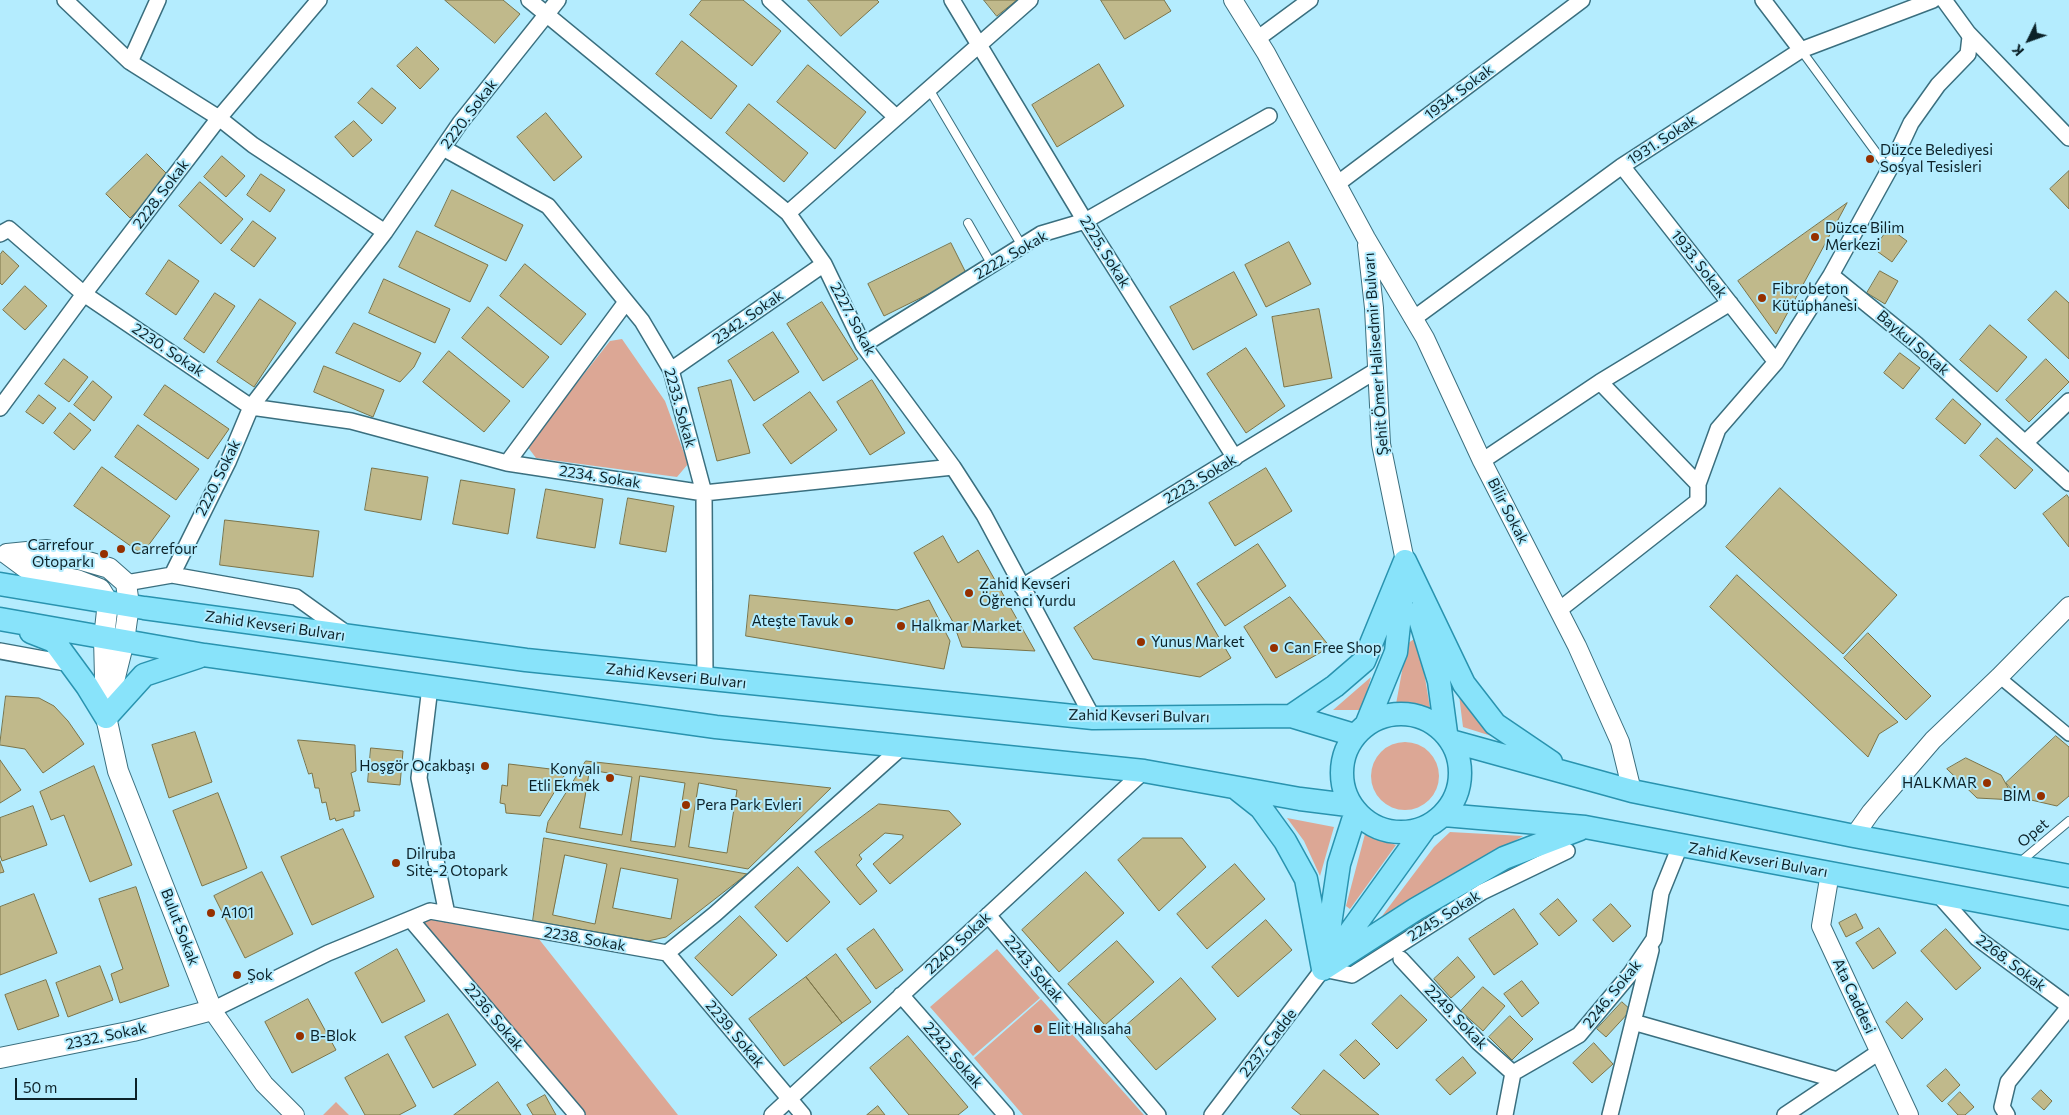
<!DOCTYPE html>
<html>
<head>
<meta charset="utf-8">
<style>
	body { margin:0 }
	#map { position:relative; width:2069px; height:1115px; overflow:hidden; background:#b4ecfe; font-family:Commissioner,sans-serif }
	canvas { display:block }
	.north { position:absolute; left:2004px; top:15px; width:50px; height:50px; -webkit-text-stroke:4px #b4ecfe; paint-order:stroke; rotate:228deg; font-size:14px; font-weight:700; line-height:20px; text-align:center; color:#0c2229 }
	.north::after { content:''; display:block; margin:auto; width:18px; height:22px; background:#0c2229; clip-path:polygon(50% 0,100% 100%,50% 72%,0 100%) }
	.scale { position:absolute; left:15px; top:1078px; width:122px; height:22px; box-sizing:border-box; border:2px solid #0c2229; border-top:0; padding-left:6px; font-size:15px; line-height:18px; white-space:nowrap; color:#0c2229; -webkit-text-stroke:4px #b4ecfe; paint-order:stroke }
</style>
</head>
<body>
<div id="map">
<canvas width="2069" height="1115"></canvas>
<div class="north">K</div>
<div class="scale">50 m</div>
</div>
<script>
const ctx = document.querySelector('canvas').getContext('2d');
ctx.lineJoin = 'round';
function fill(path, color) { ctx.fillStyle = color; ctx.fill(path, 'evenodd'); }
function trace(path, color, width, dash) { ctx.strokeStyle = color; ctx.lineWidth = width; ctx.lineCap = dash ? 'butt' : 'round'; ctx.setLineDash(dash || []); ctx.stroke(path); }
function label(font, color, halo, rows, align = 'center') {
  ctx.font = font + ' Commissioner,sans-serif'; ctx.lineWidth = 4; ctx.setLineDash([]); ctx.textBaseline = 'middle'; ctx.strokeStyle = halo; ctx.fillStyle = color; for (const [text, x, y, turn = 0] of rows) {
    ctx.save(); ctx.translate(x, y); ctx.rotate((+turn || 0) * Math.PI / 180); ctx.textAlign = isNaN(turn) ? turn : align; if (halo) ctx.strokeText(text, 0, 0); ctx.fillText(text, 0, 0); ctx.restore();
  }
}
fill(new Path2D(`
	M622 339 665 401 688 464 677 477 536 458 527 446 610 341Z
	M1414 639 1419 642 1430 708 1396 704 1407 644Z
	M1371 677 1362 710H1333Z
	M1459 695 1501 739 1463 727Z
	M1371 776a34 34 0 1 1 68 0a34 34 0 1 1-68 0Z
	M1287 818 1334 827 1320 876 1304 841Z
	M1450 832 1523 836 1376 924 1434 847Z
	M1365 834 1396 845 1350 909 1346 906Z
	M430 911 531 929 678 1115H577L411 920Z
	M997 949 1040 998 973 1056 930 1007Z
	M1041 999 1144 1115H1023L974 1058Z
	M336 1102 349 1115H323Z`), '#dca795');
const building = new Path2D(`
	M445 0H503L520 14 495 43Z
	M702 0H743L781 31 752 66 690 15Z
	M808 0H877L879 2 841 36Z
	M984 0H1017L997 16Z
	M1101 0H1164L1171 11 1125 39Z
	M682 41 737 86 711 119 656 74Z
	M417 47 439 69 420 89 397 66Z
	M1099 64 1124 106 1057 147 1032 105Z
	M808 65 866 112 835 149 777 102Z
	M372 88 396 108 382 124 358 103Z
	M749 104 808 153 784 182 726 133Z
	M546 113 582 157 554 181 517 137Z
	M354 121 372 140 353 157 335 137Z
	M147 154 171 178 130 218 106 194Z
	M222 156 245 176 226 197 204 177Z
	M2069 171V209L2050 189Z
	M261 174 285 190 270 212 247 195Z
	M200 182 243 219 221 244 179 206Z
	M452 190 523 225 506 261 435 226Z
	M1847 203 1811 270 1776 334 1738 281Z
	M253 221 276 238 254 267 231 250Z
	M1889 228 1907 241 1892 262 1874 249Z
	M417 231 488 265 470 302 399 267Z
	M1289 242 1311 284 1266 307 1245 265Z
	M951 243 967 275 884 316 868 284Z
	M3 251 19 266 2 285 0 283V255Z
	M169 260 199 281 176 315 146 294Z
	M525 264 586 314 561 345 500 296Z
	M1880 271 1898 281 1885 304 1867 293Z
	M1234 272 1257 315 1193 350 1170 307Z
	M384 279 450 309 435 343 369 313Z
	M25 286 47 306 25 330 3 310Z
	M2056 291 2069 303V359L2028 320Z
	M215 293 235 306 204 353 184 339Z
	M260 299 296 323 254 387 217 362Z
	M822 302 858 359 823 381 787 324Z
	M488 307 549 357 523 388 462 338Z
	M1319 309 1332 378 1284 387 1272 317Z
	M354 323 421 353 414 367 400 382 336 353Z
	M1990 325 2027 357 1997 392 1960 360Z
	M773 332 799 372 754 401 728 361Z
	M1246 348 1285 406 1246 433 1207 374Z
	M449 351 510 401 484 432 423 382Z
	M1900 353 1920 368 1903 389 1884 373Z
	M64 359 88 377 69 402 45 384Z
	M2046 359 2069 382 2029 422 2006 400Z
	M324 366 384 390 373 417 314 392Z
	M731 380 750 453 717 461 698 388Z
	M872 380 905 433 870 455 837 402Z
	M93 381 112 397 94 421 74 405Z
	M165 385 229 429 208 459 144 415Z
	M810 392 837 430 791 464 763 425Z
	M39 395 56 408 43 424 26 412Z
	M1953 399 1981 424 1965 444 1936 419Z
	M70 413 91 430 74 450 54 433Z
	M138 425 199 469 176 500 115 457Z
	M1997 438 2033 470 2015 489 1980 456Z
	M102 467 170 516 142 554 74 506Z
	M372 468 428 477 421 520 365 510Z
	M1266 468 1292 511 1235 546 1209 503Z
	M461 480 515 489 508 534 453 524Z
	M1780 488 1897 595 1843 654 1726 547Z
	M546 489 603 499 595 548 537 538Z
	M2067 495 2069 498V547L2043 514Z
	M628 498 674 506 666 552 620 544Z
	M225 520 319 531 313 577 220 565Z
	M943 536 958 563 978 550 1035 651 962 647 953 622 914 553Z
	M1258 544 1286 586 1225 626 1197 584Z
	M1174 561 1231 658 1200 677 1093 659 1074 628Z
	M1737 575 1898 722 1879 734 1868 757 1710 607Z
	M750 595 897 610 929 600 950 641 944 669 746 636Z
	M1290 597 1330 647 1276 678 1244 627Z
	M1868 633 1931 696 1906 720 1844 658Z
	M6 696 39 698 54 706 68 721 84 744 43 773 25 749 0 745Z
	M195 732 212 782 169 798 152 745Z
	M2056 736 2069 747V796L2057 806 2018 797 2006 783Z
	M298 740 355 745 356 771 351 773 360 811H354V816L336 821 335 818 330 820 326 802 322 803 319 788H315L312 773 309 774Z
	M371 748 403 751 400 785 368 782Z
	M1966 758 2001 775 2015 800 1977 798 1947 769Z
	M0 760 21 790 0 803Z
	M586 761 831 788 748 869 546 832 548 822Z
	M509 764 567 771 540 816 506 813 505 804 500 803 502 785 507 786Z
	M94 766 132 865 90 882 64 815 51 820 40 792Z
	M590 770 632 777 622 835 580 828Z
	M640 776 685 783 675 847 631 841Z
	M699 783 737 790 727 853 689 847Z
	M218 793 247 868 202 886 173 811Z
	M879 804 949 811 961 824 890 884 873 864 903 838V835L885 833 859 855 862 859 856 865 877 891 860 905 815 852Z
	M33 806 47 845 2 861 0 855V818Z
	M343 829 374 897 312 925 281 857Z
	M544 838 747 874 666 937 648 941 533 921Z
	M1143 838H1182L1206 867 1159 911 1118 860Z
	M565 855 607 864 595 924 553 915Z
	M0 861 4 872 0 873Z
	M1235 864 1265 899 1207 949 1177 914Z
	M798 867 830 902 787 942 755 907Z
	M621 868 678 879 671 919 613 908Z
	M262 872 293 934 245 958 214 896Z
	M1086 872 1124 913 1059 972 1022 930Z
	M136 887 169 986 120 1003 111 974 123 969 99 899Z
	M34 894 57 953 0 975V907Z
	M1558 899 1577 921 1559 936 1540 914Z
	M1611 904 1631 926 1613 942 1593 920Z
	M1514 909 1538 944 1494 975 1469 939Z
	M1856 914 1863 928 1846 937 1839 923Z
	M740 916 777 955 732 996 695 958Z
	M1266 920 1292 950 1238 997 1212 967Z
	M1879 928 1896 953 1873 969 1856 943Z
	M874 929 903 970 876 989 847 949Z
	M1946 929 1981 968 1956 990 1921 951Z
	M1117 941 1154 982 1105 1025 1068 984Z
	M397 949 425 1001 382 1023 355 973Z
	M836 954 871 1002 842 1023 806 977Z
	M1458 957 1475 977 1451 998 1434 979Z
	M100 966 113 1000 68 1017 56 983Z
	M806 977 842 1023 784 1066 749 1019Z
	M1181 978 1216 1019 1156 1070 1121 1030Z
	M46 980 59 1016 18 1030 5 995Z
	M1522 981 1539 1003 1522 1017 1504 994Z
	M1483 987 1505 1006 1483 1031 1461 1011Z
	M1401 995 1427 1020 1397 1049 1372 1024Z
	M308 999 336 1050 292 1073 265 1022Z
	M1622 1002 1631 1010 1606 1037 1597 1029Z
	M1907 1002 1923 1019 1902 1039 1886 1022Z
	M448 1014 476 1065 433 1088 405 1037Z
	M1510 1016 1533 1039 1512 1060 1489 1037Z
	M908 1036 968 1107 958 1115H909L870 1068Z
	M1356 1040 1380 1064 1364 1079 1340 1055Z
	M1594 1043 1613 1064 1592 1083 1573 1063Z
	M388 1054 416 1106 399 1115H365L345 1078Z
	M1463 1057 1476 1073 1450 1095 1436 1080Z
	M1946 1069 1960 1085 1942 1102 1927 1086Z
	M1324 1070 1379 1115H1301L1292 1108Z
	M498 1082 521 1115H454Z
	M2041 1090 2052 1101 2044 1110 2032 1099Z
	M1960 1092 1974 1107 1965 1115H1958L1948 1104Z
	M545 1095 556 1115H533L527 1105Z
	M878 1106 885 1115H867Z`);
fill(building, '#c0b98b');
trace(building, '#7b7449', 1);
const service = new Path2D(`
	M1801 50 1889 170
	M929 89 1022 246
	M968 223 992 265
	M2019 863 2069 821`);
const pedestrian = new Path2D(`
	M1999 677 2069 735`);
const minor = new Path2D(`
	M65 0 130 62
	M319 0 219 118 253 145 385 232 251 407 228 462 172 575 296 597 346 633
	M529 0 788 213 824 264 863 345 953 467 984 515 1093 718
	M770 0 896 117
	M952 0 1085 221 1235 458
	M1763 0 1801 50
	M1944 0 1968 33 2069 138
	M1257 39 1310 0
	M443 148 548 206 642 321 671 370 704 493 705 679
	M1622 166 1776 362
	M1337 184 1582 0
	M788 213 1030 0
	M385 232 460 123 558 0
	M0 234 9 229 84 294 251 407 351 421 507 463 704 493 953 467
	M1831 275 1889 170 1911 123 1938 85 1968 54 1970 37 1968 33
	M1413 319 1622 166 1801 50 1933 0
	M863 345 1041 234 1085 221 1269 116
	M671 370 824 264
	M0 408 84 294 219 118 130 62 158 0
	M2025 443 2069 401
	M1482 461 1600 382 1730 303
	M507 463 626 302
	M1698 484 1718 429 1776 362 1831 275 1916 344 2069 483
	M126 583 172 575
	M1022 587 1377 370
	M1559 610 1698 501V484L1600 382
	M0 651 71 664
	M430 687 419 778 447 914
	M1937 893 1977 938 2069 1006
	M988 915 1158 1115
	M411 920 577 1115
	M667 953 803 1115
	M1401 959 1478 1042 1513 1073
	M901 995 1006 1115
	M212 1010 328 953 430 911 667 953 715 914 903 746
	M1633 1022 1837 1080
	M1513 1073 1579 1035 1631 973 1654 939 1661 893 1680 846
	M772 1115 1144 771
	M1212 1115 1323 969 1352 975 1482 892 1567 851
	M1505 1115 1513 1073
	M1610 1115 1651 950
	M1785 1115 1879 1052
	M2007 1115 2002 1107 2008 1082 2069 1007`);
const tertiary = new Path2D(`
	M1233 0 1266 53 1366 238 1425 338 1482 461 1577 646 1620 742 1632 791
	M1367 245 1374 308 1381 444 1405 561
	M1854 836 1871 812 1933 740 1999 677 2069 606
	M1830 873 1821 926 1909 1115
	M212 1010 264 1084 295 1115`);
const secondary = new Path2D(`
	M7 554 47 550 109 568 126 583 129 605 124 641 112 689
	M0 1058 133 1031 212 1010 118 771 106 717 104 638 108 602 100 589 77 580 30 571 7 554`);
const primary = new Path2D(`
	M1405 561 1464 684 1495 724 1551 762
	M0 584 144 608 526 660 1093 718 1291 716 1354 735
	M1418 613 1439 681 1446 733
	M0 619 204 655 716 727 1144 771 1300 799 1348 805
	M31 632 54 641 87 686 106 717 144 675 198 657
	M1342 773a59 59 0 1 1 118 0a59 59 0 1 1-118 0Z
	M1291 716 1335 686 1364 661 1405 561
	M1367 723 1396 652 1403 587
	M1451 741 1632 791 1854 836 2069 876
	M1237 789 1261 808 1285 841 1306 879 1323 969
	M1444 815 1585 827 2069 918
	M1326 951 1339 864 1355 814
	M1330 960 1425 828
	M1323 969 1416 909 1504 858 1580 829`);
trace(service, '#3a6f7f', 10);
trace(pedestrian, '#3a6f7f', 14);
trace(minor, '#3a6f7f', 18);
trace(tertiary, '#3a6f7f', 20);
trace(secondary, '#3a6f7f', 22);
trace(primary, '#2993af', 25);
trace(service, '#fff', 8);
trace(pedestrian, '#fff', 11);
trace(minor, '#fff', 15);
trace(tertiary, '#fff', 18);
trace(secondary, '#fff', 20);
trace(primary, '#88e3fa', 22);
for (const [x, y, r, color] of [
	[1870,159,5,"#953000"],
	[1815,237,5,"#953000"],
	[1762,298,5,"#953000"],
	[121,549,5,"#953000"],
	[104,554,5,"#953000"],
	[969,593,5,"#953000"],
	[849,621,5,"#953000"],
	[901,626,5,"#953000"],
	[1141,642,5,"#953000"],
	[1274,648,5,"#953000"],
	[485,766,5,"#953000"],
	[610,778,5,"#953000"],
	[1987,783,5,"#953000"],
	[2041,796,5,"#953000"],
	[686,805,5,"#953000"],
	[396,863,5,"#953000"],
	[211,913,5,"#953000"],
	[237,975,5,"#953000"],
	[1038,1029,5,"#953000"],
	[300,1036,5,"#953000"]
]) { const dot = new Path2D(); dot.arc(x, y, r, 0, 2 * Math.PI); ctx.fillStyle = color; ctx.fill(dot); trace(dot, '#b4ecfe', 2); }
label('15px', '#0c2229', '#b4ecfe', [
	["1934. Sokak",1459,92,-37],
	["2220. Sokak",469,114,-53],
	["1931. Sokak",1662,140,-33],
	["2228. Sokak",161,194,-53],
	["2225. Sokak",1105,252,58],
	["2222. Sokak",1011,255,-30],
	["1933. Sokak",1699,264,52],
	["2342. Sokak",748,317,-35],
	["2227. Sokak",853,319,62],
	["Baykul Sokak",1913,343,41],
	["2230. Sokak",168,350,34],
	["Şehit Ömer Halisedmir Bulvarı",1376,354,-94],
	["2233. Sokak",680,408,74],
	["2234. Sokak",600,477,9],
	["2220. Sokak",218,478,-64],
	["2223. Sokak",1200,479,-31],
	["Bilir Sokak",1508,511,63],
	["Zahid Kevseri Bulvarı",275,626,8],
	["Zahid Kevseri Bulvarı",676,676,6],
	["Zahid Kevseri Bulvarı",1139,716,1],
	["Opet",2033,833,-40],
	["Zahid Kevseri Bulvarı",1758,860,10],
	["2245. Sokak",1444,916,-32],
	["Bulut Sokak",180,927,69],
	["2238. Sokak",585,939,10],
	["2240. Sokak",958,943,-43],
	["2268. Sokak",2011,963,37],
	["2243. Sokak",1034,969,50],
	["2246. Sokak",1612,994,-51],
	["Ata Caddesi",1854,996,65],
	["2236. Sokak",494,1017,50],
	["2249. Sokak",1456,1017,46],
	["2239. Sokak",735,1034,50],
	["2332. Sokak",106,1036,-12],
	["2237. Cadde",1268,1043,-52],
	["2242. Sokak",953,1055,49]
]);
label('15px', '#0c2229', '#b4ecfe', [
	["Düzce Belediyesi",1880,150],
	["Sosyal Tesisleri",1880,167],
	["Düzce Bilim",1825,228],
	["Merkezi",1825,245],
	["Fibrobeton",1772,289],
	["Kütüphanesi",1772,306],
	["Carrefour",94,545,"right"],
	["Otoparkı",94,562,"right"],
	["Carrefour",131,549],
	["Zahid Kevseri",979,584],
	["Öğrenci Yurdu",979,601],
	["Ateşte Tavuk",839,621,"right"],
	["Halkmar Market",911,626],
	["Yunus Market",1151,642],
	["Can Free Shop",1284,648],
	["Hoşgör Ocakbaşı",475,766,"right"],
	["Konyalı",600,769,"right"],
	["Etli Ekmek",600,786,"right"],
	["HALKMAR",1977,783,"right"],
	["BİM",2031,796,"right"],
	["Pera Park Evleri",696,805],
	["Dilruba",406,854],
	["Site-2 Otopark",406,871],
	["A101",221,913],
	["Şok",247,975],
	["Elit Halısaha",1048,1029],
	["B-Blok",310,1036]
], 'left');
</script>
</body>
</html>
